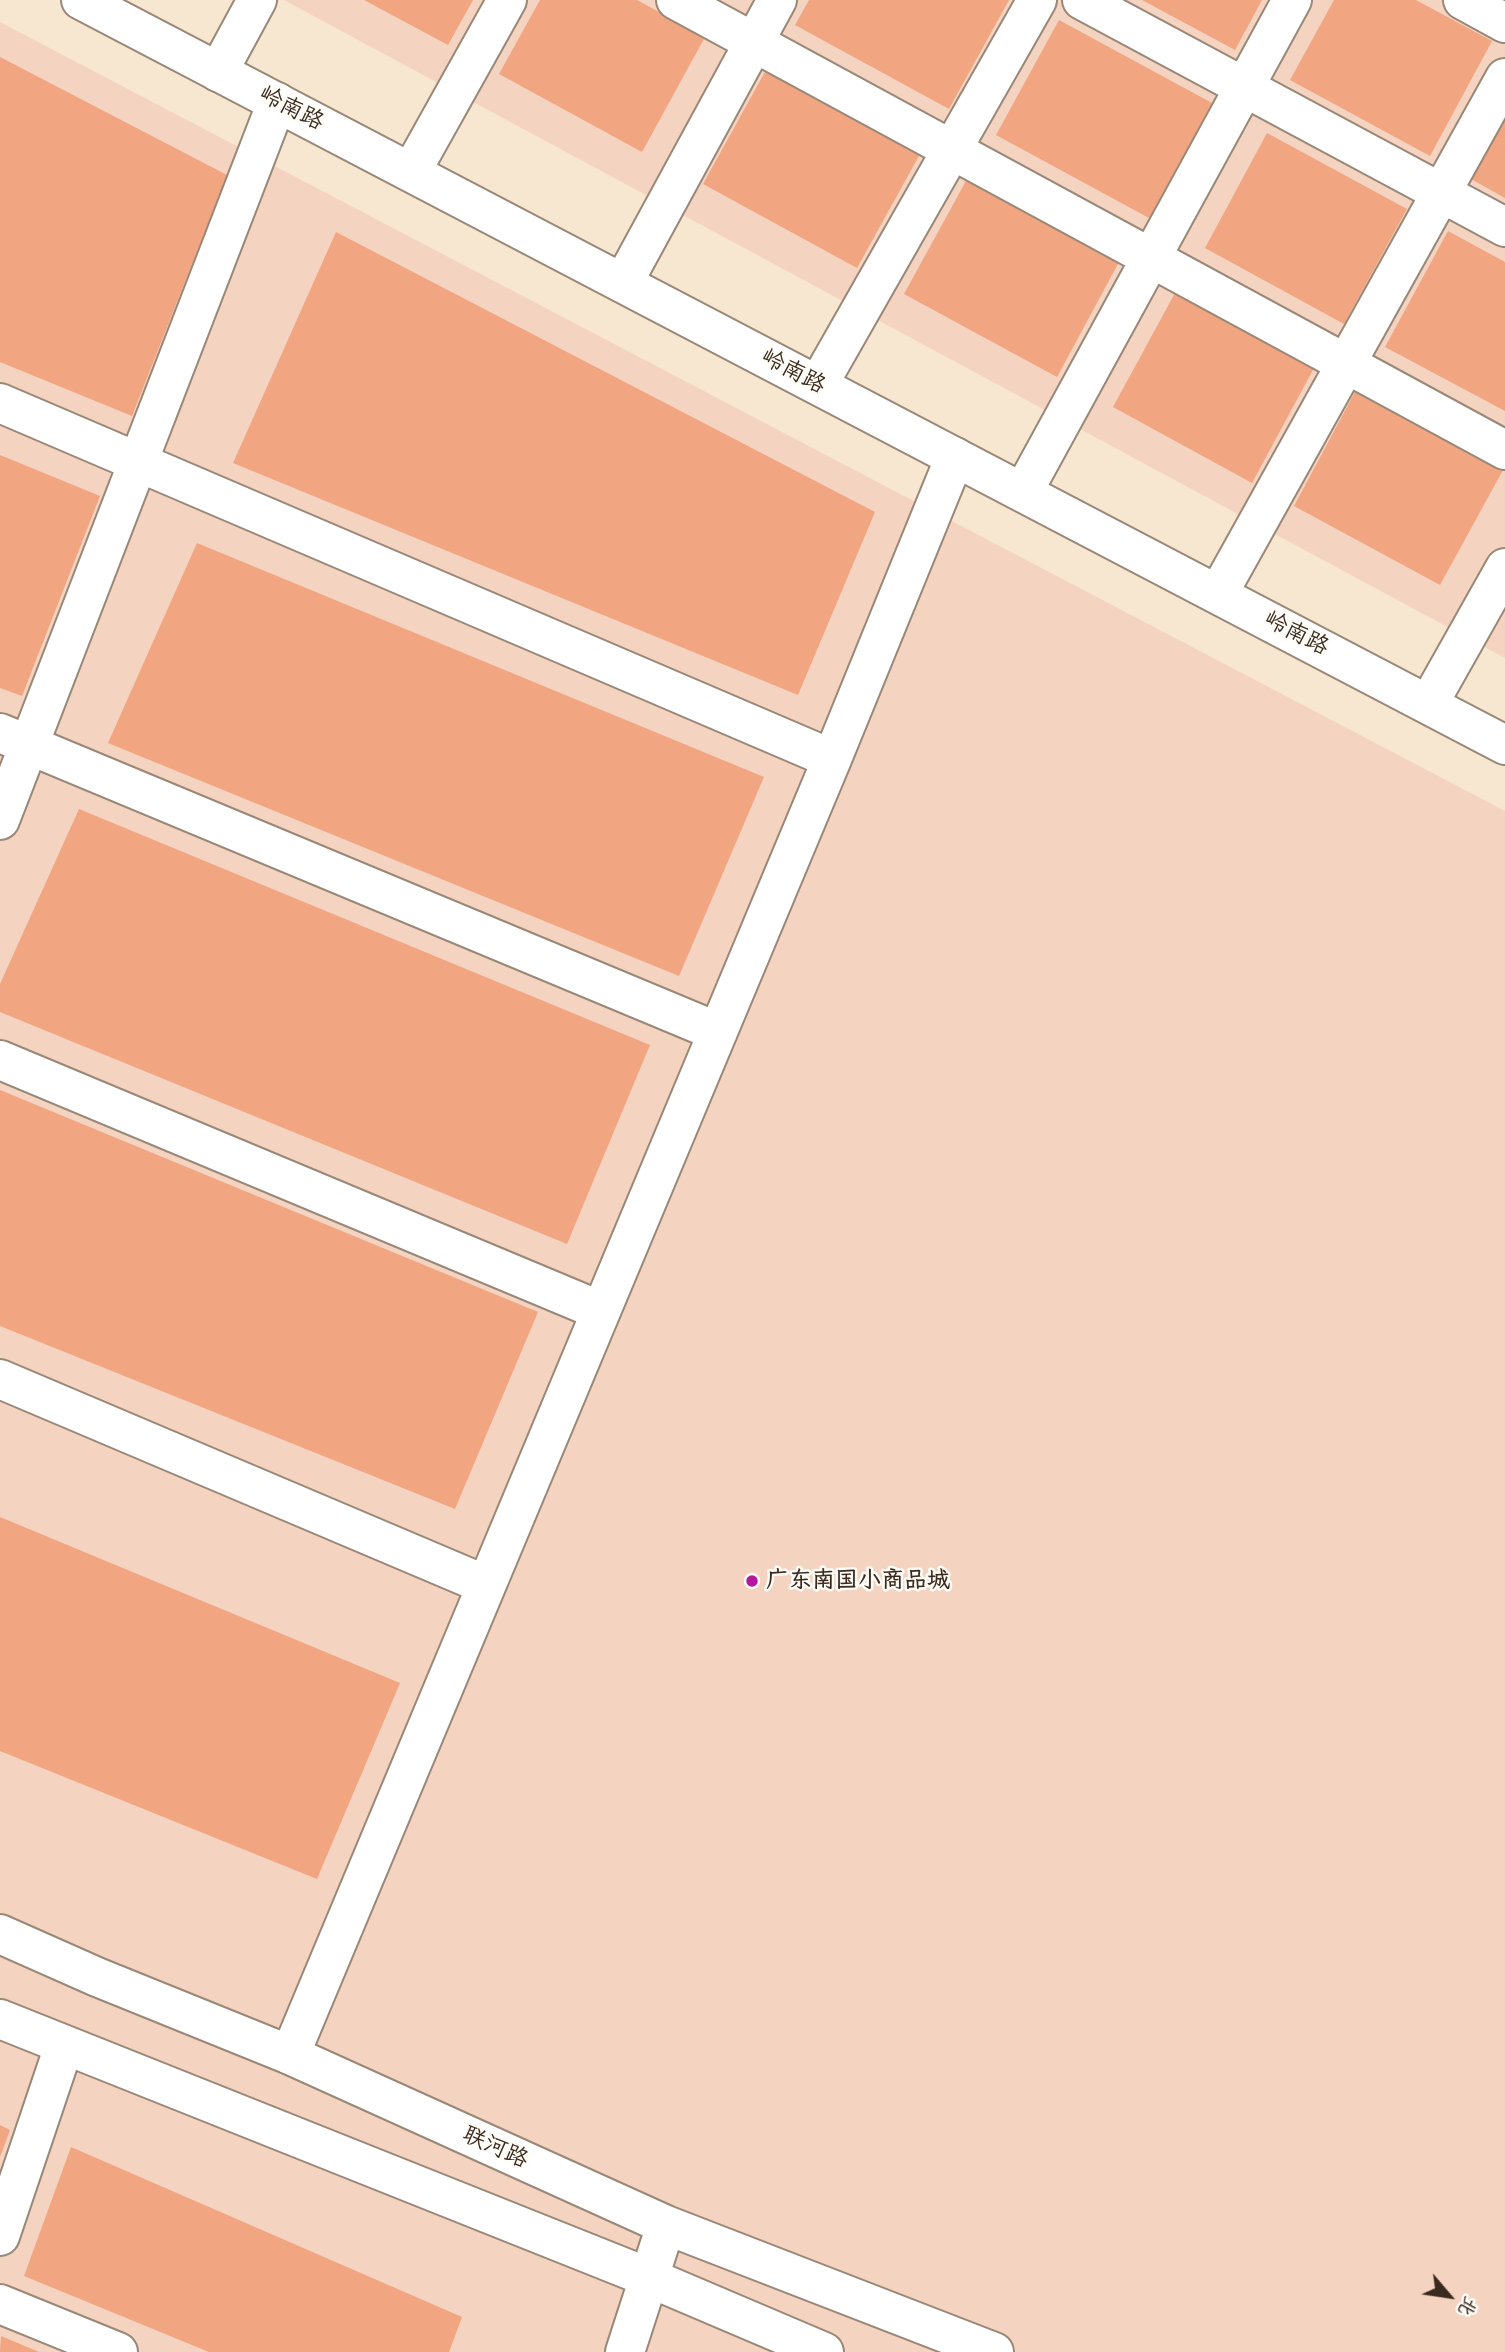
<!DOCTYPE html>
<html>
<head>
<meta charset="utf-8">
<style>
	body { margin:0 }
	#map { position:relative; width:1505px; height:2352px; overflow:hidden; background:#f7e6d0; font-family:Sriracha,"LXGW WenKai TC",sans-serif }
	canvas { display:block }
	.north { position:absolute; left:1414px; top:2261px; width:70px; height:70px; -webkit-text-stroke:5px #fdfcf7; paint-order:stroke; rotate:119deg; font-size:19px; font-weight:700; line-height:28px; text-align:center; color:#3b2a1e }
	.north::after { content:''; display:block; margin:auto; width:24px; height:32px; background:#3b2a1e; clip-path:polygon(50% 0,100% 100%,50% 72%,0 100%) }
</style>
</head>
<body>
<div id="map">
<canvas width="1505" height="2352"></canvas>
<div class="north">北</div>
</div>
<script>
const ctx = document.querySelector('canvas').getContext('2d');
ctx.lineJoin = 'round';
function fill(path, color) { ctx.fillStyle = color; ctx.fill(path, 'evenodd'); }
function trace(path, color, width, dash) { ctx.strokeStyle = color; ctx.lineWidth = width; ctx.lineCap = dash ? 'butt' : 'round'; ctx.setLineDash(dash || []); ctx.stroke(path); }
function label(font, color, halo, rows, align = 'center') {
  ctx.font = font + ' Sriracha,"LXGW WenKai TC",sans-serif'; ctx.lineWidth = 5; ctx.setLineDash([]); ctx.textBaseline = 'middle'; ctx.strokeStyle = halo; ctx.fillStyle = color; for (const [text, x, y, turn = 0] of rows) {
    ctx.save(); ctx.translate(x, y); ctx.rotate((+turn || 0) * Math.PI / 180); ctx.textAlign = isNaN(turn) ? turn : align; if (halo) ctx.strokeText(text, 0, 0); ctx.fillText(text, 0, 0); ctx.restore();
  }
}
fill(new Path2D(`
	M284 0H1505V658Z
	M0 22 1505 811V2352H0Z`), '#f5d3c1');
fill(new Path2D(`
	M364 0H473L448 45Z
	M540 0H637L705 37 642 152 499 74Z
	M809 0H1009L949 109 795 25Z
	M1142 0H1262L1235 50Z
	M1334 0H1416L1492 41 1430 156 1290 80Z
	M1059 20 1212 103 1149 218 996 135Z
	M0 57 227 175 132 416 0 362Z
	M766 70 920 154 857 268 703 184Z
	M1505 116V198L1471 179Z
	M1267 133 1407 209 1344 324 1205 248Z
	M967 179 1119 262 1057 377 904 294Z
	M1448 231 1505 262V411L1385 347Z
	M336 232 875 512 798 695 233 463Z
	M1175 293 1314 368 1252 483 1113 407Z
	M1356 390 1503 470 1440 585 1294 506Z
	M0 455 100 496 22 696 0 688Z
	M197 543 764 777 679 976 108 743Z
	M79 809 650 1045 567 1244 0 1012V984Z
	M0 1090 538 1312 455 1509 0 1326Z
	M0 1517 400 1683 317 1879 0 1751Z
	M0 2125 10 2130 0 2157Z
	M71 2147 462 2317 449 2352H209L24 2276Z
	M1 2336 39 2352H0Z`), '#f1a580');
const street = new Path2D(`
	M676 0 1505 450
	M1082 0 1505 227
	M1463 0 1505 23
	M218 72 257 0
	M411 172 507 0
	M623 283 777 0
	M818 385 1037 0
	M0 403 832 759
	M1023 492 1292 0
	M1218 594 1505 78
	M0 733 718 1032
	M0 820 277 102
	M0 1060 601 1311
	M0 1379 486 1585
	M290 2055 832 759 955 457
	M0 2236 64 2046
	M0 2304 118 2352`);
const secondary = new Path2D(`
	M81 0 1505 745
	M1429 703 1505 568
	M0 1934 97 1977 290 2055 666 2225 994 2352
	M0 2019 650 2278 824 2352
	M625 2352 666 2225`);
trace(street, '#987', 42);
trace(secondary, '#987', 42);
trace(street, '#fff', 38);
trace(secondary, '#fff', 38);
for (const [x, y, r, color] of [
	[752,1581,7,"#b5179e"]
]) { const dot = new Path2D(); dot.arc(x, y, r, 0, 2 * Math.PI); ctx.fillStyle = color; ctx.fill(dot); trace(dot, '#fdfcf7', 2.5); }
label('23px', '#3b2a1e', '#fdfcf7', [
	["岭南路",291,109,27],
	["岭南路",793,372,28],
	["岭南路",1296,634,27],
	["联河路",495,2148,24]
]);
label('bold 23px', '#3b2a1e', '#fdfcf7', [
	["广东南国小商品城",766,1581]
], 'left');
</script>
</body>
</html>
